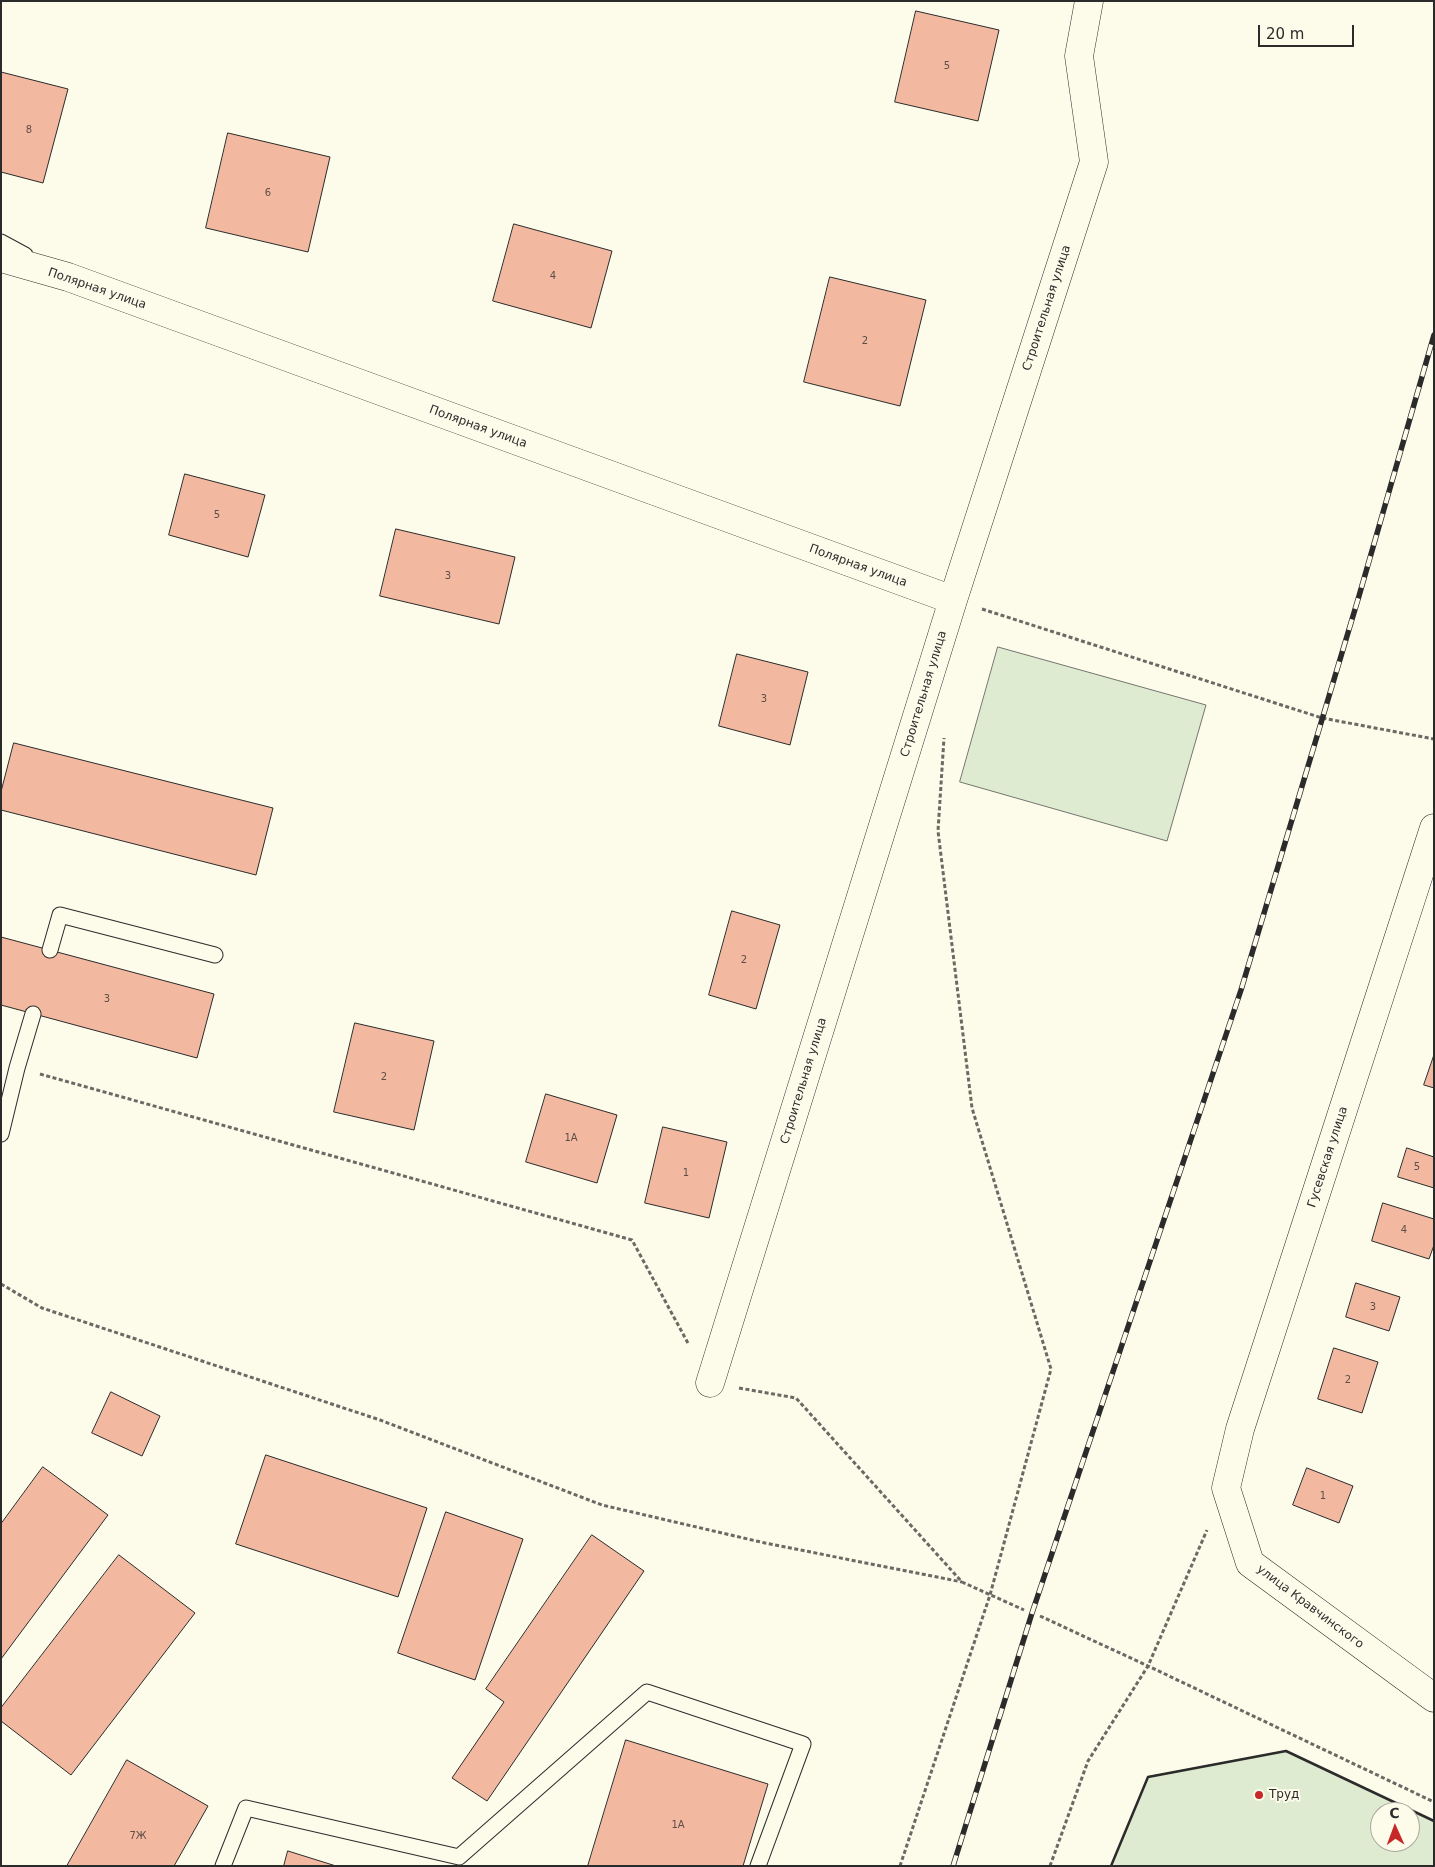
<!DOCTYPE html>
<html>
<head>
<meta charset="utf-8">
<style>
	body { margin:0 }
	#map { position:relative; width:1435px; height:1867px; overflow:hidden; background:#fdfbea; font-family:"DejaVu Sans",sans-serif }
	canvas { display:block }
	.frame { position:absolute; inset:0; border:2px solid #2b2b2b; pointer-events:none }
	.north { position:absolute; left:1370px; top:1802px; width:50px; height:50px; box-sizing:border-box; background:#fdfbea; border:1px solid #a9a89e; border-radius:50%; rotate:358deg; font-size:14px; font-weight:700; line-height:20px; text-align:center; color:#2b2b2b }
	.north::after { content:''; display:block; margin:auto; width:18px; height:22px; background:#c62828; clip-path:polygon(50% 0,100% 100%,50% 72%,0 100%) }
	.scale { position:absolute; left:1258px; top:25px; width:96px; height:22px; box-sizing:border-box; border:2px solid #2b2b2b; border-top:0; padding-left:6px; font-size:15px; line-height:18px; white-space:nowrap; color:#2b2b2b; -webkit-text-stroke:4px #fdfbea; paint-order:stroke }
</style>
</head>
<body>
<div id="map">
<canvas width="1435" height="1867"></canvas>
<div class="frame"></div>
<div class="north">С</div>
<div class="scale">20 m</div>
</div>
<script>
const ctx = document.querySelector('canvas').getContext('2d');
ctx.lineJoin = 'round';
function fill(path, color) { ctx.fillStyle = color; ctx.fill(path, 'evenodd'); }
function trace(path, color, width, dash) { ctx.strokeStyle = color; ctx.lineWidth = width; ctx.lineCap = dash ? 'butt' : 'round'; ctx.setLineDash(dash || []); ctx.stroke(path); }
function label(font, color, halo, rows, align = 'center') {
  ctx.font = font + ' "DejaVu Sans",sans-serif'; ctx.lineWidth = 4; ctx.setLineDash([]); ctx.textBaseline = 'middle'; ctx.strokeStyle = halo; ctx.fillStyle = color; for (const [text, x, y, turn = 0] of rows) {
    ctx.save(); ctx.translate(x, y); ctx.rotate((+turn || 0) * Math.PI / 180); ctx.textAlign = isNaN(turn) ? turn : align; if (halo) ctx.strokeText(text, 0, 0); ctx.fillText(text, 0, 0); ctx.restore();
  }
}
const green = new Path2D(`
	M998 647 1206 705 1167 841 960 782Z
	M1286 1751 1434 1821V1866H1111L1148 1777ZM1380 1812H1410V1842H1380Z`);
fill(green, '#deebd1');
trace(green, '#74746e', 1);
const building = new Path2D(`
	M916 11 999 30 978 121 895 102Z
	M1 72 68 89 43 183 1 172Z
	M228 133 330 157 308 252 206 228Z
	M514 224 612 251 591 328 493 301Z
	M830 277 926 300 900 406 804 382Z
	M185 474 265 495 248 557 169 535Z
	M396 529 515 557 499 624 380 596Z
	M737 654 808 672 790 745 719 726Z
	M14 743 273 808 256 875 1 810V792Z
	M732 911 780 925 756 1009 709 995Z
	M1 937 214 994 197 1058 1 1005Z
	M355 1023 434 1041 414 1130 334 1112Z
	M1434 1055V1088L1424 1085Z
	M546 1094 617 1115 597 1183 526 1162Z
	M663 1127 727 1142 709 1218 645 1203Z
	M1407 1148 1434 1157V1188L1398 1177Z
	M1383 1203 1434 1219V1245L1429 1259 1372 1241Z
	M1356 1283 1400 1297 1389 1331 1346 1317Z
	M1334 1348 1378 1362 1362 1413 1318 1399Z
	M111 1392 160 1416 142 1456 92 1433Z
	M266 1455 427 1508 398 1597 236 1544Z
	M43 1467 108 1515 1 1659V1524Z
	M1307 1468 1353 1486 1339 1523 1293 1505Z
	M446 1512 523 1539 475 1680 398 1653Z
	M592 1535 644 1571 487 1801 452 1778 504 1702 486 1689Z
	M119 1555 195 1613 71 1775 1 1721V1708Z
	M626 1740 768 1784 743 1866H588Z
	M127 1760 208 1806 174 1866H67Z
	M288 1851 336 1866H284Z`);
fill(building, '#f2b8a0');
trace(building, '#2b2b2b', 1);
const lane = new Path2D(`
	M1 242 25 255
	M50 950 60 915 215 955
	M1 1134 17 1068 33 1014
	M223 1866 246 1808 459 1857 647 1692 803 1744 758 1866`);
const street = new Path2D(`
	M1 258 68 277 953 600
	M1434 828 1240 1429 1226 1488 1250 1563 1434 1698
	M710 1383 953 600 1094 162 1079 56 1089 1`);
trace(lane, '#2b2b2b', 17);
trace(street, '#2b2b2b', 29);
trace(new Path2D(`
	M982 609 1322 718 1434 739
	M40 1074 632 1240 689 1345
	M1 1284 42 1308 380 1420 602 1505 765 1543 962 1582
	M739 1388 796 1398 962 1582 1024 1610
	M1040 1616 1148 1666 1434 1802
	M900 1866 990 1595 1051 1369 972 1108 938 831 944 738
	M1050 1866 1088 1761 1148 1666 1207 1530`), '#6a6964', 3, [4, 2.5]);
trace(lane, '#fdfbea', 15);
trace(street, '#fdfbea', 28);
const rail = new Path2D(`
	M953 1866 1032 1613 1241 990 1359 596 1434 335`);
trace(rail, '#2b2b2b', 5.5);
trace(rail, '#fdfbea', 4, [11]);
trace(new Path2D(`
	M1111 1866 1148 1777 1286 1751 1434 1821`), '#2b2b2b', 2.5);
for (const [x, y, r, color] of [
	[1259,1795,5,"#c62828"]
]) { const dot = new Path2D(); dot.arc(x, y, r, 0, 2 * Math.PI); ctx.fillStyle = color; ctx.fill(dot); trace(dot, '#fdfbea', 2); }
label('10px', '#5d4e48', null, [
	["5",947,66],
	["8",29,130],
	["6",268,193],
	["4",553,276],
	["2",865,341],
	["5",217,515],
	["3",448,576],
	["3",764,699],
	["2",744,960],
	["3",107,999],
	["2",384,1077],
	["1А",571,1138],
	["5",1417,1167],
	["1",686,1173],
	["4",1404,1230],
	["3",1373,1307],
	["2",1348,1380],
	["1",1323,1496],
	["1А",678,1825],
	["7Ж",138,1836]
]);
label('12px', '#2b2b2b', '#fdfbea', [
	["Полярная улица",97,289,19],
	["Строительная улица",1047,308,-72],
	["Полярная улица",478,427,20],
	["Полярная улица",858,566,20],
	["Строительная улица",924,694,-73],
	["Строительная улица",804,1081,-73],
	["Гусевская улица",1328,1157,-72],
	["улица Кравчинского",1310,1607,37]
]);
label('12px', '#2b2b2b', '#fdfbea', [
	["Труд",1269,1795]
], 'left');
</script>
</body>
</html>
